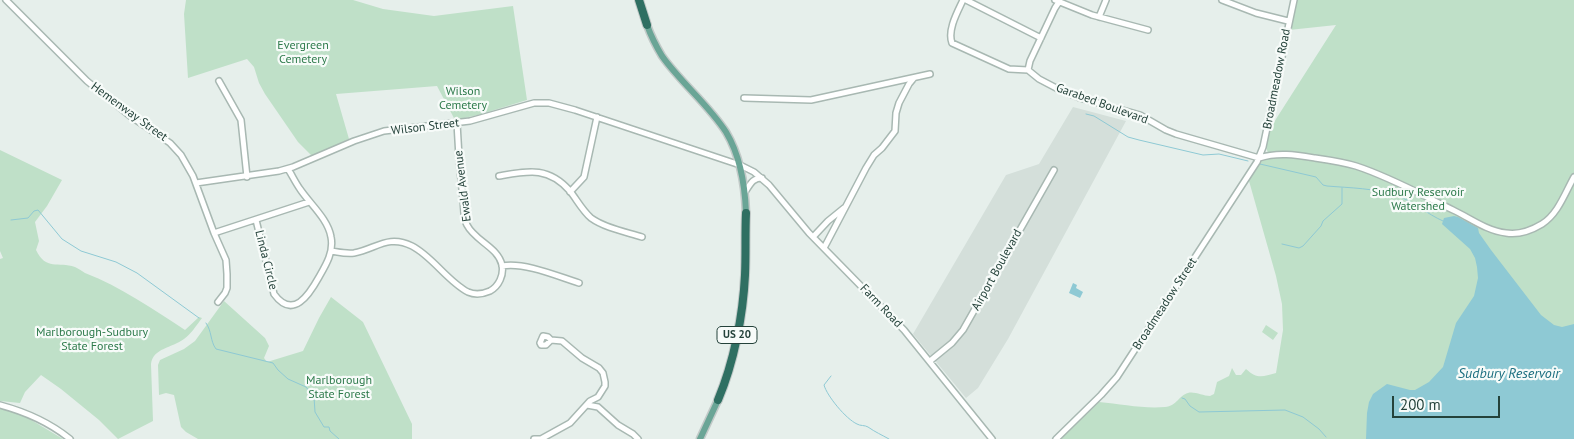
<!DOCTYPE html>
<html>
<head>
<meta charset="utf-8">
<style>
	body { margin:0 }
	#map { position:relative; width:1574px; height:439px; overflow:hidden; background:#e6efeb; font-family:"PT Sans",sans-serif }
	canvas { display:block }
	.scale { position:absolute; left:1392px; top:396px; width:108px; height:22px; box-sizing:border-box; border:2px solid #24423a; border-top:0; padding-left:6px; font-size:15px; line-height:18px; white-space:nowrap; color:#24423a; -webkit-text-stroke:4px #f7fbf9; paint-order:stroke }
</style>
</head>
<body>
<div id="map">
<canvas width="1574" height="439"></canvas>
<div class="scale">200 m</div>
</div>
<script>
const ctx = document.querySelector('canvas').getContext('2d');
ctx.lineJoin = 'round';
function fill(path, color) { ctx.fillStyle = color; ctx.fill(path, 'evenodd'); }
function trace(path, color, width, dash) { ctx.strokeStyle = color; ctx.lineWidth = width; ctx.lineCap = dash ? 'butt' : 'round'; ctx.setLineDash(dash || []); ctx.stroke(path); }
function label(font, color, halo, rows, align = 'center') {
  ctx.font = font + ' "PT Sans",sans-serif'; ctx.lineWidth = 4.5; ctx.setLineDash([]); ctx.textBaseline = 'middle'; ctx.strokeStyle = halo; ctx.fillStyle = color; for (const [text, x, y, turn = 0] of rows) {
    ctx.save(); ctx.translate(x, y); ctx.rotate((+turn || 0) * Math.PI / 180); ctx.textAlign = isNaN(turn) ? turn : align; if (halo) ctx.strokeText(text, 0, 0); ctx.fillText(text, 0, 0); ctx.restore();
  }
}
fill(new Path2D(`
	M1073 107 1126 121 1008 339 978 388 966 398 913 334 1006 175 1039 164Z`), '#d4dfda');
fill(new Path2D(`
	M186 0H353L383 9 434 16 513 6 527 100 478 115 455 120 437 86 336 94 349 139 312 156 298 142 265 94 259 83 254 67 247 59 188 78 184 14Z
	M1296 0H1574V439H1061L1099 402C1121 404 1144 409 1165 407 1177 406 1179 395 1188 393 1194 391 1203 396 1210 396L1214 394 1217 382 1229 376 1232 368 1236 375H1241L1246 369C1257 379 1262 377 1276 373L1283 330 1282 304 1276 276 1249 181 1261 160 1264 159 1268 153 1266 147 1269 130 1336 25 1289 30Z
	M0 150 62 180 47 206 35 222 39 241 36 250C46 271 58 261 75 267 79 269 82 271 85 273 121 287 153 309 185 330L199 317 202 318C196 326 191 334 184 339 172 348 153 348 151 364L153 421 118 439 99 420 61 389 41 375 25 392 20 403 0 401V259L3 258 0 251Z
	M331 297 363 322 412 424V439H198L186 432 181 427 174 395 166 393 159 395 158 365 160 360 184 349 195 341 224 301 265 338 269 346 264 358 267 362 303 351 319 318Z
	M1266 325 1278 333 1273 340 1262 332Z
	M0 409 23 413V415L63 439H0Z`), '#bfe0c8');
fill(new Path2D(`
	M1454 216 1458 217 1478 228 1479 233 1491 250 1541 315 1554 325 1562 327 1574 324V439H1366L1367 413 1369 402 1373 394 1387 384 1410 390H1415L1429 382 1443 367 1456 323 1474 296 1478 278 1477 267 1475 258 1470 249 1442 224 1444 218Z
	M1073 283 1077 285 1076 288 1083 292 1080 298 1069 293Z`), '#8ec9d4');
trace(new Path2D(`
	M1086 114 1094 116 1128 137 1139 140 1203 155 1219 154 1248 161
	M1260 164 1316 177 1323 185 1327 186C1351 188 1374 188 1398 196 1414 202 1427 214 1443 221
	M11 220 28 218 34 211 38 210 62 239 81 251 116 262 137 273 199 318
	M1282 244 1299 248 1303 246 1321 226 1323 221 1342 204V188
	M206 323C212 331 210 341 216 349L273 363 278 370 288 379 306 387 314 397 315 412 324 427H329L330 431 339 439
	M831 376 824 385C827 396 846 419 857 424 860 426 865 425 868 427 875 432 882 435 889 439
	M1182 398 1185 399 1190 406 1199 412 1285 410 1303 417 1319 429 1326 437`), '#8ec9d4', 1);
const minor = new Path2D(`
	M6 0 87 81 130 116 170 143 181 155 193 176 214 233 226 260 227 274V288L225 293 218 302
	M963 0C958 11 947 30 952 43L1009 69 1028 70 1039 79 1060 90 1080 98 1140 115 1166 130 1176 134 1259 158
	M966 0 1041 38
	M1055 0 1092 15 1148 30
	M1222 0 1256 13 1288 21
	M1099 17 1106 0
	M1028 70 1030 61 1055 8 1059 2
	M219 81 241 120 247 177
	M744 98 811 100 930 74
	M1259 158C1278 152 1296 155 1315 158 1329 160 1343 162 1356 166 1390 177 1422 195 1453 210 1470 218 1487 231 1506 233 1518 235 1532 230 1542 224 1558 214 1565 193 1574 177
	M499 176C528 171 548 166 570 191 577 200 582 210 591 218 605 228 626 232 642 237
	M196 183 279 171 293 167 354 141 384 131 470 121 534 103H549L575 110 740 165 754 172 769 185 809 233 904 330 992 439
	M570 192 584 177 597 117
	M745 192C750 185 752 178 762 178
	M256 220 274 294C293 320 309 295 319 277 326 265 334 252 331 237 328 219 310 204 300 189 295 182 292 175 288 169
	M214 233 309 202
	M813 237 828 221 844 208
	M824 248 866 168 874 155 882 148 895 131 896 113 899 103 909 84 914 78
	M331 251C338 252 346 254 354 253 376 249 388 234 412 246 432 256 448 282 468 292 475 295 483 294 490 291 499 286 504 275 502 265 498 247 475 241 467 225 463 218 464 208 463 199 460 174 458 149 457 123
	M502 266C525 262 557 276 579 283
	M930 361 952 343 963 330 1054 170
	M0 405C26 412 49 422 70 439
	M587 405 598 407 618 425 633 434 638 439
	M534 439H541L570 423 590 401 598 397 605 386V382L603 373 599 368 582 358 562 341 551 340 548 337 543 336 540 343 541 345H546L551 340
	M1056 439 1101 395 1117 377 1257 162 1263 147 1294 0`);
const major = new Path2D(`
	M647 25C651 36 656 46 662 56 681 83 708 104 726 132 741 157 745 185 746 213
	M700 439 718 400`);
const highway = new Path2D(`
	M639 0 647 25
	M718 400C734 362 743 316 745 275 746 254 745 234 746 213`);
trace(minor, '#a8b8b2', 8);
trace(major, '#c2cac8', 9);
trace(highway, '#c2cac8', 10);
trace(minor, '#fff', 5);
trace(major, '#6aa596', 6);
trace(highway, '#2f6f62', 8);
for (const [x, y, w] of [
	[737,335,40]
]) { const box = new Path2D(); box.roundRect(x - w / 2, y - 8.5, w, 17, 4); ctx.fillStyle = '#f7fbf9'; ctx.fill(box); trace(box, '#24423a', 1); }
label('bold 11px', '#24423a', null, [
	["US 20",737,335]
]);
label('12px', '#2d7a4b', '#f7fbf9', [
	["Evergreen",303,46],
	["Cemetery",303,60],
	["Wilson",463,92],
	["Cemetery",463,106],
	["Sudbury Reservoir",1418,193],
	["Watershed",1418,207],
	["Marlborough-Sudbury",92,333],
	["State Forest",92,347],
	["Marlborough",339,381],
	["State Forest",339,395]
]);
label('12px', '#24423a', '#f7fbf9', [
	["Broadmeadow Road",1277,79,-79],
	["Garabed Boulevard",1102,104,20],
	["Hemenway Street",129,112,36],
	["Wilson Street",425,127,-7],
	["Ewald Avenue",463,186,-97],
	["Linda Circle",266,260,76],
	["Airport Boulevard",997,270,-61],
	["Broadmeadow Street",1165,304,-57],
	["Farm Road",881,306,46]
]);
label('italic 14px', '#1c6f80', '#f7fbf9', [
	["Sudbury Reservoir",1509,374]
]);
</script>
</body>
</html>
